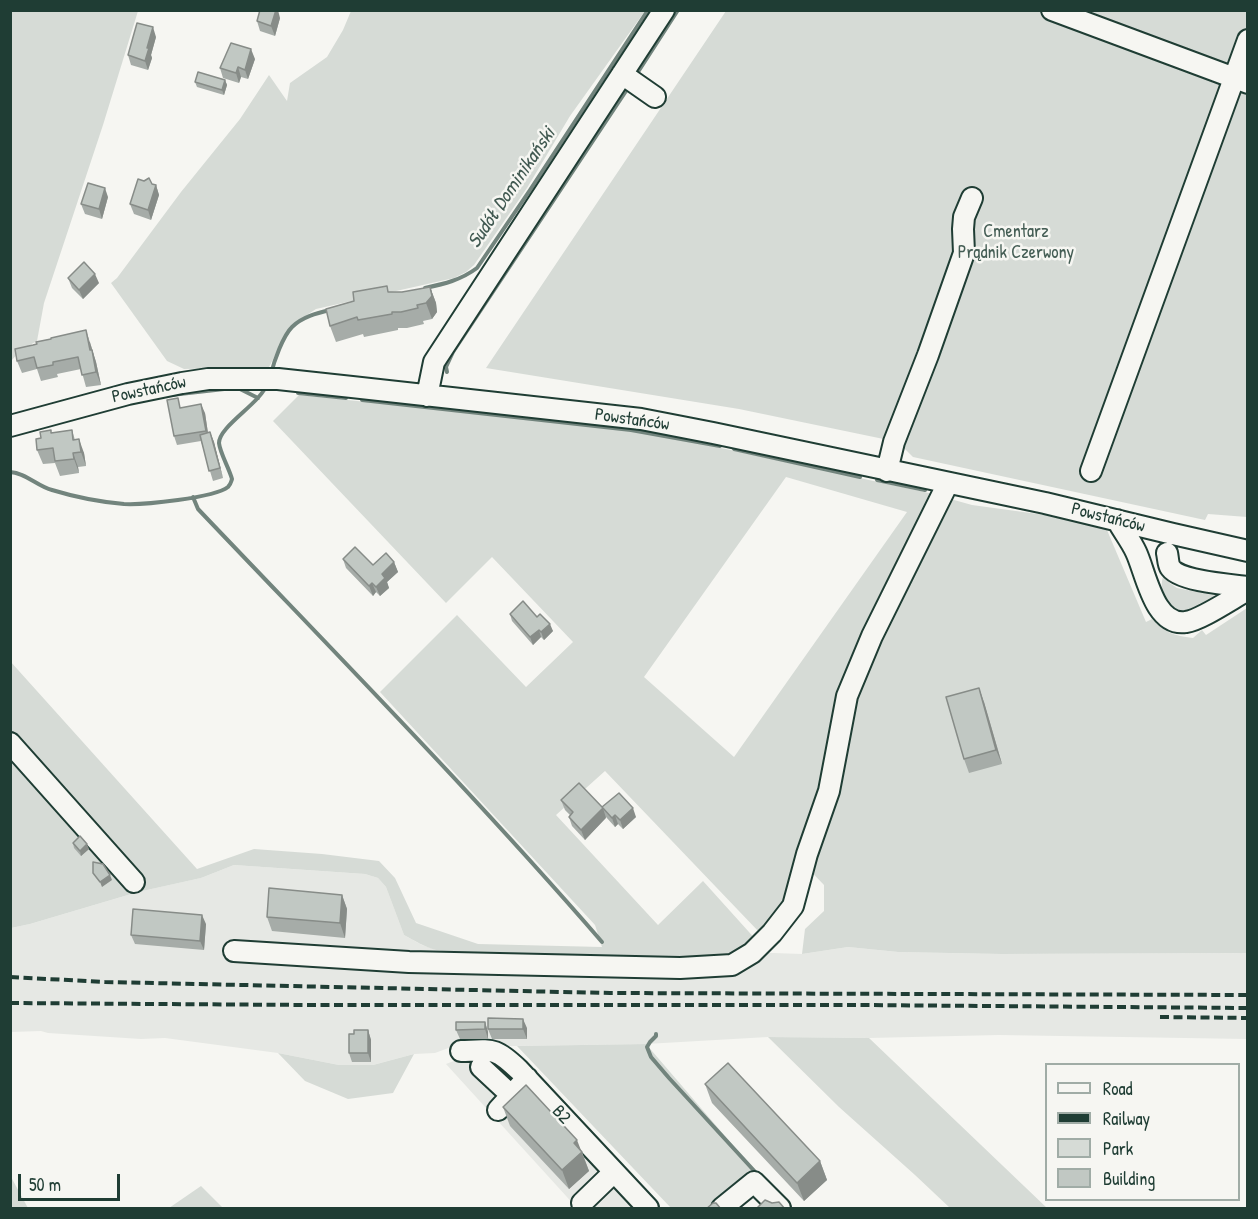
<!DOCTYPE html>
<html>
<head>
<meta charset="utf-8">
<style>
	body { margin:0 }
	#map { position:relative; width:1258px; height:1219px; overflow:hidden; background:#f6f6f2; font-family:"Patrick Hand",sans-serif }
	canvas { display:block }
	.frame { position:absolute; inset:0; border:12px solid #1f3d34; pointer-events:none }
	.legend { position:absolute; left:1045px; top:1063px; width:195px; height:138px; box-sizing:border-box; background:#f6f6f2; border:2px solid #a0aca6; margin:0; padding:8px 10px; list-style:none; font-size:18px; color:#1f3d34 }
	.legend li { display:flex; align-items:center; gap:12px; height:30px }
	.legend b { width:30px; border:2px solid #a0aca6 }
	.scale { position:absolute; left:18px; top:1174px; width:102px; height:27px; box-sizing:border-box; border:3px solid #1f3d34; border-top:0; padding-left:8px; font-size:18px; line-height:21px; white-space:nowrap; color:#1f3d34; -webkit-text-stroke:4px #f6f6f2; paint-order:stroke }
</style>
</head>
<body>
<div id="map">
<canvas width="1258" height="1219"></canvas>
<div class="frame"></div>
<ul class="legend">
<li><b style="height:8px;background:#f6f6f2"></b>Road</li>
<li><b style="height:8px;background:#1f3d34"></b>Railway</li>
<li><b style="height:16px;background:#d6dbd6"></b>Park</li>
<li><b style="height:16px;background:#c1c8c3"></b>Building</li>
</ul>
<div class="scale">50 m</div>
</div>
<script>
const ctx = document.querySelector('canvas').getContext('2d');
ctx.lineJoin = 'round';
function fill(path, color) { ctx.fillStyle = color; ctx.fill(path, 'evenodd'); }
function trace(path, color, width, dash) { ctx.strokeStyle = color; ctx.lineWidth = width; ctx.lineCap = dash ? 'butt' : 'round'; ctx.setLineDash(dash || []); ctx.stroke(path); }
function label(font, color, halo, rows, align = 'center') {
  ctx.font = font + ' "Patrick Hand",sans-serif'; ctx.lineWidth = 5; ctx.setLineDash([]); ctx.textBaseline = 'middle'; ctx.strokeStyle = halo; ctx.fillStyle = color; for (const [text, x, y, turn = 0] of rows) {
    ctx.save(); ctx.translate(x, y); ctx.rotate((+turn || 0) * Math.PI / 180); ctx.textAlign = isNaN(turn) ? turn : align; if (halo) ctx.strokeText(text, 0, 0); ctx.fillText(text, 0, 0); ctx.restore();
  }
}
fill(new Path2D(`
	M234 865 365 874 378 878 386 887 404 935 422 945 437 950 456 952 602 947 802 954 848 947 898 952 1001 954 1247 953V1039L999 1035 869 1038 768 1037 646 1044 451 1047 435 1053 414 1054 373 1065H339L278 1053 165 1038 141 1039 48 1033 41 1031 11 1032V928L30 924 138 892 201 878Z
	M492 1053 643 1208H577L446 1064 472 1054Z`), '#e6e8e4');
fill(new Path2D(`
	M11 11H138L103 125 44 303 37 341 21 350 11 361Z
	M351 11H645L570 116 527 188 474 265 466 272 454 278 316 309 290 326 269 367 184 369 167 361 111 283 117 278 181 192 240 119 269 75 287 101 290 83 327 57 343 30Z
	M726 11H1247V517L1208 514 1205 520 913 457 898 442 739 409 486 368Z
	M299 395 638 430 929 493 972 505 1104 523 1146 622 1152 619C1167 634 1173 635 1193 638L1202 630 1206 635 1247 608V953L1001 954 898 952 848 947 802 954 805 929 824 911V885L799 859 785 907 760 933 605 771 556 815 658 925 703 881 758 942 740 957 711 962 460 956C453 950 445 952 436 950 425 947 415 941 404 935L386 887 378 878 365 874 234 865 201 878 138 892 30 924 11 928 10 661 197 869 254 849 322 854 379 861 395 878 416 923 478 944 602 947 595 925 380 692 457 615 526 687 573 642 492 557 446 603 273 421ZM786 477 907 512 734 757 644 677Z
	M1163 576 1171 584 1177 588 1222 597C1204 606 1179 625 1165 599 1161 592 1161 585 1163 576Z
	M768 1037 869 1038 1047 1208H950L915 1175 839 1107Z
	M646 1044 755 1171 711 1208H671L517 1046Z
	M278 1053 339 1065H373L414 1054 393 1093 348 1099 305 1081Z
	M11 1177 28 1208H11Z
	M201 1186 223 1208H169Z`), '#d6dbd6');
trace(new Path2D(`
	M638 72 678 10
	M425 288C444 284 461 280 477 268L530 190 648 10
	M447 372 446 367 453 352 626 91
	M271 374C274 361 283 336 292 327 302 317 317 313 330 310
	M298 393 346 398
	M171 395 233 388 240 389 258 398
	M362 400 631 430 720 446
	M734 449 860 477
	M10 472C26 473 37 486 52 490 75 497 100 502 124 504 143 505 214 498 228 487 231 484 231 482 232 479 229 468 220 453 219 443 219 426 261 403 267 384
	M877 480 925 490
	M193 497 198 509C334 652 473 793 602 942
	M656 1034V1036L650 1042 647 1047 651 1057 669 1078 758 1175`), '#72847d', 4);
const minor = new Path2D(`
	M1052 10 1248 83
	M622 74 655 97
	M427 396 434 362 664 10
	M10 426 128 394 182 383 208 379H278L352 387 641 419 713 433 1045 503 1173 534 1248 551
	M887 471 894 442 928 355 964 253 963 229 964 217 972 198
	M1091 471 1248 40
	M1117 520C1123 531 1131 541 1136 552 1146 573 1154 627 1186 622 1201 620 1233 598 1248 590
	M1167 553C1168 557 1168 564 1170 567 1177 581 1232 585 1248 587
	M10 743 134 882
	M234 951 409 962 680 968 732 965 752 953 772 933 793 906 807 854 829 791 847 696 872 636 948 483
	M461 1051C493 1050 495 1047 519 1070L648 1208
	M481 1067 511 1095
	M498 1110 527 1078
	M582 1203 614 1172
	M722 1208 754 1182 780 1208`);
trace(minor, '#1f3d34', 24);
trace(minor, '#f6f6f2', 20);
trace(new Path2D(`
	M10 977 105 982 610 993 1248 995
	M10 1003 308 1005H860L1248 1008
	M1160 1017 1248 1018`), '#1f3d34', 4, [9, 4.5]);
fill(new Path2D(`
	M280 18 275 36 260 31 257 21Z
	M156 37 151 55 152 58 148 70 131 65 128 55Z
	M255 59 248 79 241 77 239 83 223 78 220 68Z
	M225 80 227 85 224 95 197 87 195 82Z
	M152 184 156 185 159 195 151 220 134 214 130 204Z
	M108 197 102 219 85 214 81 204Z
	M68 278 99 283 83 299 72 288Z
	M430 287 436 303 437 312 432 319 423 321 424 324 407 328H398V330L364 337 363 334 336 342 330 326 389 292H402Z
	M90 342 96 362 101 385 86 387 81 369 57 374 58 377 41 381 37 369 22 373 17 361 33 345Z
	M182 407 205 413 208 433 210 432 214 442 223 478 213 481 201 441 177 445 174 436Z
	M51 430V433L72 430 75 440 84 453 86 466 78 467 79 473 60 476 55 463 43 464 37 450 41 438Z
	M343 559 373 565 394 562 398 572 387 582 389 588 380 596 376 592 373 596 346 568Z
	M510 614 537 617 553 631 544 640 541 637 533 645 512 621Z
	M984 702 1002 764 969 773 964 759Z
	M561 800 602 807 636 817 623 829 618 824 615 827 606 817 585 840 572 826 569 817 570 815 565 810Z
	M73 843 89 849 81 856 74 848Z
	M342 895 347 909 345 938 272 931 267 917Z
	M206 924 204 950 135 944 131 935Z
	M485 1022 488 1032V1039H460L456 1030Z
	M527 1028V1039H492L488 1029Z
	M368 1030 371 1040V1062H352L349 1053 354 1034Z
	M705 1084 820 1161 827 1180 804 1201 712 1103Z
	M503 1107 580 1150 582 1152 589 1171 569 1189 510 1126Z`), '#a6aca8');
fill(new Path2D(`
	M276 10H278L280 18 275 36 271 26Z
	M153 27 156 37 151 55 152 58 148 70 145 61 147 48Z
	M251 49 255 59 248 79 245 70Z
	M238 67 241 77 239 83 236 73Z
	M225 80 227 85 224 95 222 90Z
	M156 185 159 195 151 220 148 210Z
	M105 188 108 197 102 219 99 209Z
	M95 274 99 283 83 299 79 290Z
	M430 287 436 303 437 312 432 319 426 303Z
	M86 330 96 362 101 385 96 372Z
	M201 404 205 413 209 440 206 431Z
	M210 432 214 442 223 478 220 468Z
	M79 439 84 453 86 466 81 452Z
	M73 453 78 467 79 473 74 459Z
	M394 562 398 572 387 582 389 588 380 596 376 587 382 574Z
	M372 583 376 592 373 596 369 586Z
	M550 624 553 631 544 640 541 632Z
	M539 630 541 637 533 645 530 637Z
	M979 688 984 702 1002 764 996 750Z
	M603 808 606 818 585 840 581 830Z
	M633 808 636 817 623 829 620 820Z
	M615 815 618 824 615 827 612 818Z
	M87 844 89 849 81 856 80 851Z
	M110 875 112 880 102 887 100 882Z
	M342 895 347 909 345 938 340 923Z
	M202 915 206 924 204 950 200 941Z
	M523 1019 527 1028V1039L523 1029Z
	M485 1022 488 1032V1039L485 1029Z
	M368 1030 371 1040V1062L368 1053Z
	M577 1140 589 1171 569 1189 562 1170 574 1143Z
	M820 1161 827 1180 804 1201 797 1183Z`), '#878c88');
const building = new Path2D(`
	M260 10H276L271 26 257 21Z
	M137 23 153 27 147 48H149L145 61 128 55Z
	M231 43 251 49 245 70 238 67 236 73 220 68Z
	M198 72 225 80 222 90 195 82Z
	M149 178 152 184 156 185 148 210 130 204 138 179 144 181Z
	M88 183 105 188 99 209 81 204Z
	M84 262 95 274 79 290 68 278Z
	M387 286 388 292H402L430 287 432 296 426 303 417 305 418 308 401 312H392V314L358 320 357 317 330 326 326 309 354 301 353 292Z
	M86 330 90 350H92L96 372 82 375 78 357 53 362V365L37 368 34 357 17 361 15 349 33 345 37 344 36 342 51 339V338Z
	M178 398 180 408 201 404 206 431 174 436 167 400Z
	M51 430V433L72 430 73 440 79 439 81 452 73 453 74 459 55 461 53 448 37 450 36 439 41 438 40 432Z
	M210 432 220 468 209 471 200 435Z
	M355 547 373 565 386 553 394 562 382 574 385 578 376 587 372 583 369 586 343 559Z
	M523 601 537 617 540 614 550 624 541 632 539 630 530 637 510 614Z
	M979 688 996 750 964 759 946 697Z
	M579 783 603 808 581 830 569 817 573 812 561 800Z
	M619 793 633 808 620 820 615 815 612 818 602 807Z
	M80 836 87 844 80 851 73 843Z
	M93 862 103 864 110 875 100 882 93 873Z
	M269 888 342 895 340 923 267 917Z
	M133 909 202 915 200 941 131 935Z
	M488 1018 523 1019V1029H488Z
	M456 1022H485V1029L456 1030Z
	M354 1030H368V1053H349V1034H354Z
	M728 1063 820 1161 797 1183 705 1084Z
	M526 1085 577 1140 574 1143 582 1152 562 1170 503 1107Z
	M765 1200 772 1203 779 1202 785 1209H756Z
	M713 1203H716L721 1209H706Z`);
fill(building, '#c1c8c3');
trace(building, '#878c88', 1.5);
label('18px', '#445d54', '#f6f6f2', [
	["Cmentarz",1016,232],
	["Prądnik Czerwony",1016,253]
]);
label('18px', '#1f3d34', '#f6f6f2', [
	["Powstańców",149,390,-12],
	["Powstańców",632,420,8],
	["Powstańców",1108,518,14],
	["B2",561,1115,47]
]);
label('italic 20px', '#425a52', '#f6f6f2', [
	["Sudół Dominikański",512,188,-56]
]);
</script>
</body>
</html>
